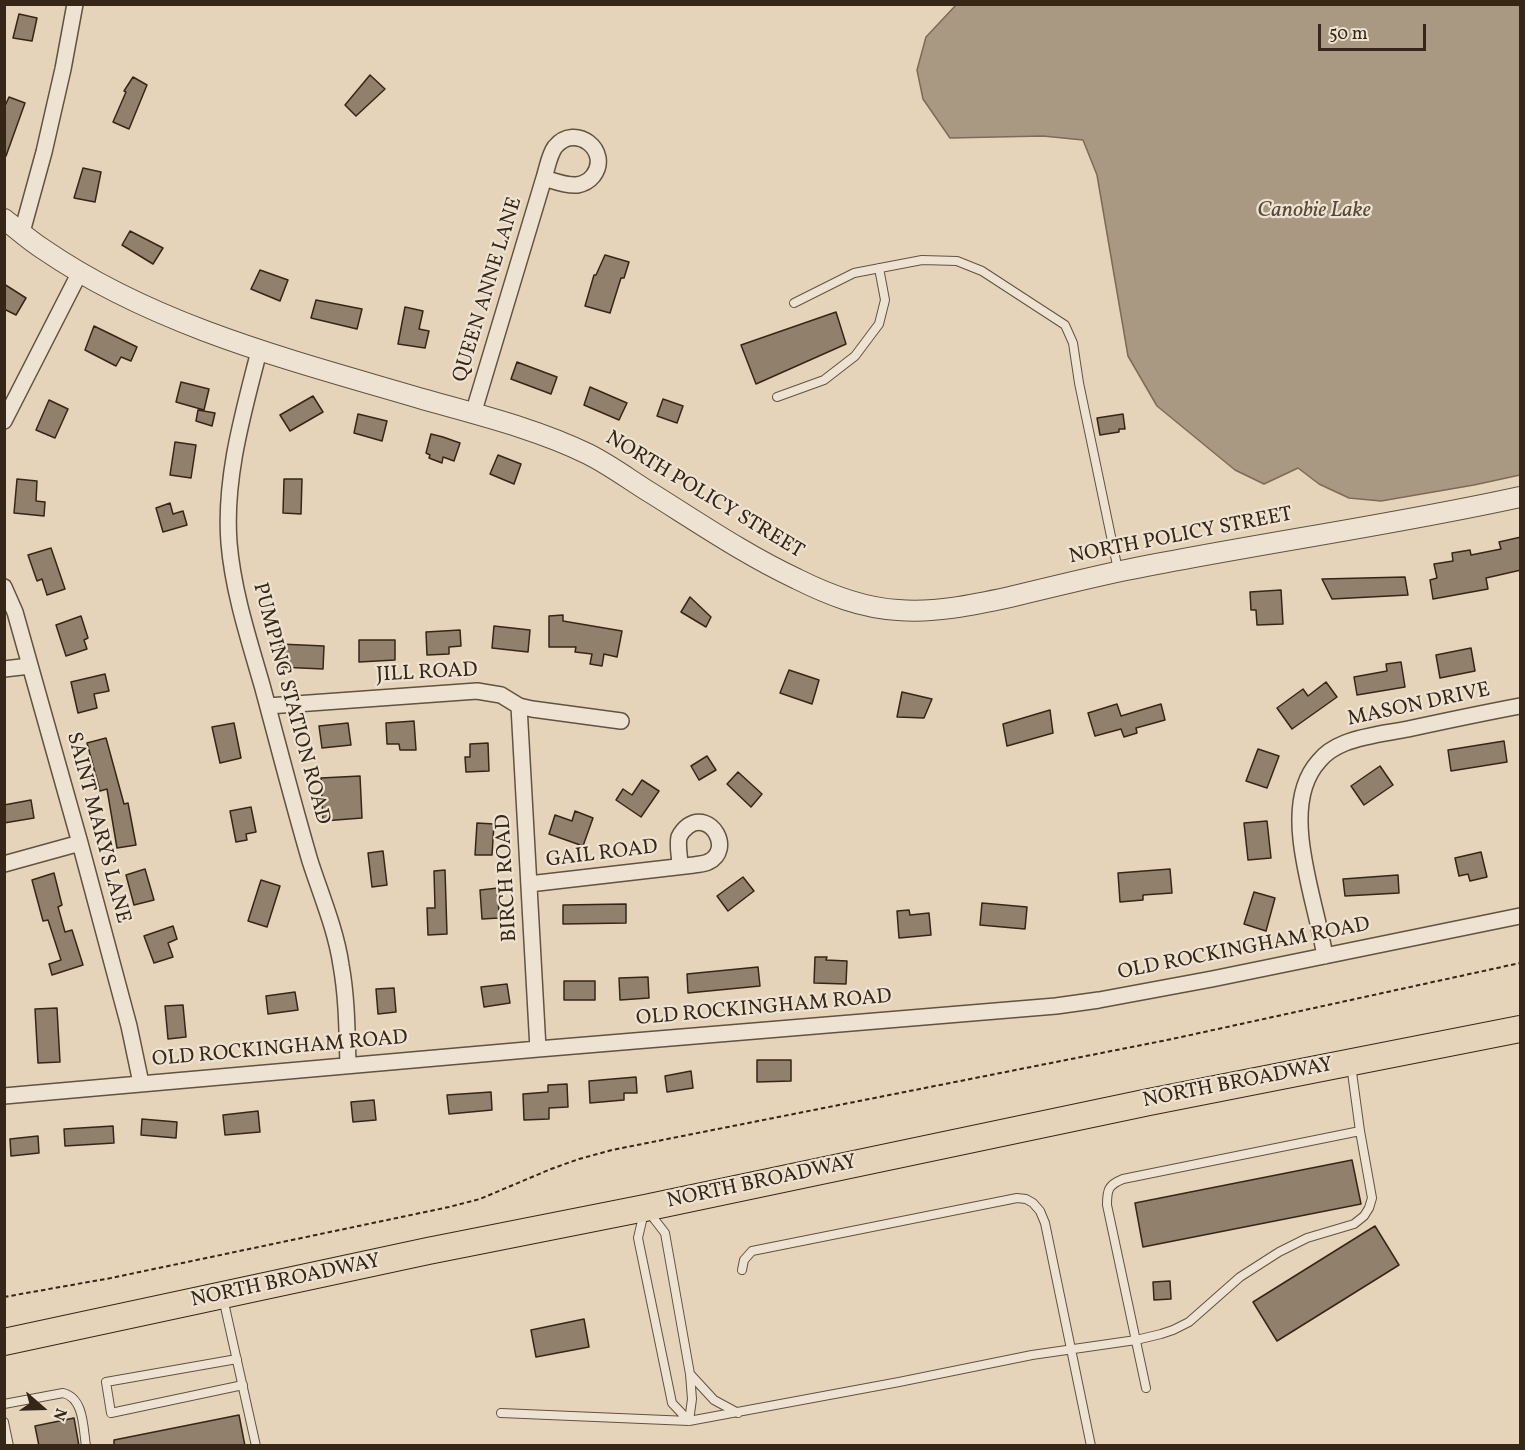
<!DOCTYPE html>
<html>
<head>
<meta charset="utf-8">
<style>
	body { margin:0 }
	#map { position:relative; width:1525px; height:1450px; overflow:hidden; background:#e5d4b9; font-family:Vollkorn,serif }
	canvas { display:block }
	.frame { position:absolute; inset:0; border:6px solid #362617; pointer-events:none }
	.north { position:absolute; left:12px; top:1378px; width:60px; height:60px; -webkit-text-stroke:4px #eee3d2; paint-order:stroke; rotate:110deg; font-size:16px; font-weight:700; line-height:24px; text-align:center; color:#362617 }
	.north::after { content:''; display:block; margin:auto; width:21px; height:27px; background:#362617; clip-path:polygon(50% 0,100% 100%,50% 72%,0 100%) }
	.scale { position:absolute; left:1318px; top:24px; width:108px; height:27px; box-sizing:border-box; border:3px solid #362617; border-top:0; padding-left:8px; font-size:18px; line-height:21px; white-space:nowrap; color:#362617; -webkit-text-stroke:4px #eee3d2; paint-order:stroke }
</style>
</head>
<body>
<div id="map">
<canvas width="1525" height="1450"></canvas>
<div class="frame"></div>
<div class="north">N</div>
<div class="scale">50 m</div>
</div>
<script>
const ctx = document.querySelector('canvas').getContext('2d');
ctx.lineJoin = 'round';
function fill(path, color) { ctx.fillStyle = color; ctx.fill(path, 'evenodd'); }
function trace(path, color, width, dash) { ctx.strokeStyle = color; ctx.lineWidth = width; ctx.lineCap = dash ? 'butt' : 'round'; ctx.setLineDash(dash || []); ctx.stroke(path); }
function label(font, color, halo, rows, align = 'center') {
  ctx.font = font + ' Vollkorn,serif'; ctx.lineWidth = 4.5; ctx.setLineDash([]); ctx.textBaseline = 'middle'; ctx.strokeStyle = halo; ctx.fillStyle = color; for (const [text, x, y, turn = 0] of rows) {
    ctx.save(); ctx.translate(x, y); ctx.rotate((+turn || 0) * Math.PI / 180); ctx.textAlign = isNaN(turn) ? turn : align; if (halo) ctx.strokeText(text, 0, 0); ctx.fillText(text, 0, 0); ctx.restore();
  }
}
const water = new Path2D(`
	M956 5H1520V475L1474 485 1381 501 1349 498 1319 484 1298 468 1264 484 1235 470 1157 406 1128 356 1097 175 1083 140 1043 136 950 138 923 99 917 70 926 37Z`);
fill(water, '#aa9982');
trace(water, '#7c6b57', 1.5);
const building = new Path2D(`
	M19 14 37 18 32 41 13 38Z
	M370 75 385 89 356 116 345 105Z
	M133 77 147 85 129 129 113 122 126 92 124 91Z
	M9 97 25 103 6 156H4V108Z
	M83 168 101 172 95 202 74 198Z
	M130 231 163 248 153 264 122 245Z
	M605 255 629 262 624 278H621L610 313 585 306 594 275H596Z
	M260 270 288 280 280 301 251 289Z
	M4 284 26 298 16 315 4 309Z
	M316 300 362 309 357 329 311 318Z
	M405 307 423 311 419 329 429 331 425 348 398 344Z
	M836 312 846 344 756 384 741 345Z
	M94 326 137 347 131 361 121 357 116 366 85 350Z
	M517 362 557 377 551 394 511 379Z
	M181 382 209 389 204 410 176 402Z
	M590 387 627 403 619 420 584 405Z
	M313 396 323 412 290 431 280 415Z
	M663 399 683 406 677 423 657 416Z
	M49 400 68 409 55 438 36 430Z
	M198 410 215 413 212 426 196 421Z
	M358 414 387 421 382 441 354 433Z
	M1123 414 1125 429H1119V432L1100 435 1097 418Z
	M431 434 443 437 460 443 454 461 443 457 442 463 429 458 430 455 426 453Z
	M175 442 196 445 191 478 170 475Z
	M498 455 521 464 514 484 490 474Z
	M17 479 37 481 36 501 45 502 44 516 14 513Z
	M284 479H302L301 514 283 513Z
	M170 503 173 514 183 511 187 525 163 532 156 508Z
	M1521 537V570L1486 578 1488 589 1433 599 1430 580 1437 578 1434 564 1453 561 1452 553 1470 550 1471 555 1501 549 1499 542Z
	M51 548 65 589 47 595 42 579 37 581 28 555Z
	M1405 577 1408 595 1332 599 1322 579Z
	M1281 590 1283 624 1257 625 1256 610H1251L1250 592Z
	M690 597 711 617 706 627 681 612Z
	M563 615V621L622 631 617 657 604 654 602 666 590 664 592 654 575 652 576 647H549V616Z
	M81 616 88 638 84 640 87 649 66 656 56 625Z
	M494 626 530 630 528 652 492 648Z
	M460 630 461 646 449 647V654L427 655 426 632Z
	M359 640H395V660L359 662Z
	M280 644 324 646 323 669 279 667Z
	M1471 648 1475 671 1440 678 1436 655Z
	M1401 662 1405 687 1357 695 1354 677 1387 671 1386 664Z
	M789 670 819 680 812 704 780 693Z
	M105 674 109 691 94 694 97 708 78 713 71 682Z
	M1326 682 1337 697 1292 729 1277 708 1303 689 1308 696Z
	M902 692 932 699 924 718 897 717Z
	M1117 704 1121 716 1161 704 1165 720 1136 728 1137 733 1124 737 1121 729 1095 736 1088 713Z
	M1050 710 1053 733 1007 746 1003 724Z
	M414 721 416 750H400L399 744H387L386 723Z
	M234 723 241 758 220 763 212 727Z
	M348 723 351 745 322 748 319 726Z
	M106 738 124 804 128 803 136 845 117 848 107 789 100 791 87 743Z
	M1504 741 1507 762 1451 771 1448 750Z
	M488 743 489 771 466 772 465 757H470V744Z
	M1258 749 1279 756 1267 788 1246 781Z
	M707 756 716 770 699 780 691 766Z
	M1380 766 1393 785 1364 805 1351 786Z
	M738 772 762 794 751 807 727 784Z
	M360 776 362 818 323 821 321 778Z
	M642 780 659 791 641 817 616 800 623 789 632 795Z
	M31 800 34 818 4 823V805Z
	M251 807 256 832 246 834 247 840 236 842 230 811Z
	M575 811 593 818 583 846 549 834 555 815 572 821Z
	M1267 821 1271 858 1248 860 1244 823Z
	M477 823 494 824 492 855H475Z
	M383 851 387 885 372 887 368 853Z
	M1481 852 1487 877 1470 881 1468 874 1459 876 1455 858Z
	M145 869 154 900 134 905 126 875Z
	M1170 869 1172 893 1143 895V900L1120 902 1118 873Z
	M445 870 447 934 428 935 427 908H435L434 871Z
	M54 873 62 905 58 907 65 932 72 930 83 965 52 975 49 964 61 960 48 920 43 921 32 880Z
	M1398 875 1399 893 1345 896 1343 879Z
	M743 877 754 891 728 911 717 896Z
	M261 880 280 886 267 927 248 921Z
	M498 888 499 918 482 919 480 890Z
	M1254 892 1275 898 1266 931 1244 924Z
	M982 903 1027 907 1025 929 980 925Z
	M626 904V923L563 924V905Z
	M909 910 910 915 929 913 931 935 899 938 897 911Z
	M173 926 177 939 168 943 173 957 154 963 144 936Z
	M815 957H827L826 960 847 961 846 984 814 983Z
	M758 967 760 986 688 993 687 974Z
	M648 977 649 998 620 1000 619 978Z
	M564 981H595V1000H564Z
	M507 984 510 1003 484 1007 481 987Z
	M394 988 396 1012 378 1014 376 989Z
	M295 992 298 1010 268 1014 266 996Z
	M183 1005 186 1037 168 1039 165 1006Z
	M57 1008 60 1062 38 1063 35 1009Z
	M757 1060H791V1081L757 1082Z
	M691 1071 693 1088 667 1092 665 1076Z
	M636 1077 637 1093H624V1100L590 1103 589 1081Z
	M567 1084 568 1107 549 1108V1119L524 1120 523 1094 548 1092V1085Z
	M491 1092 492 1110 449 1114 447 1095Z
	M374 1100 376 1120 353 1122 351 1102Z
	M258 1111 260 1132 225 1135 223 1115Z
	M142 1119 177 1122 176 1138 141 1135Z
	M113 1126 114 1143 65 1146 64 1129Z
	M38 1136 39 1153 11 1156 10 1139Z
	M1352 1160 1361 1204 1143 1247 1135 1203Z
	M1375 1226 1399 1265 1277 1341 1253 1302Z
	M1170 1281 1171 1299 1154 1300 1153 1282Z
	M584 1319 589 1347 536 1357 531 1330Z
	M239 1415 245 1446H114V1440Z
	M74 1418 79 1446H39L35 1426Z`);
fill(building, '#91806b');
trace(building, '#362617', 1.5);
const service = new Path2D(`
	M794 303 854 273 922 260 957 261 982 271 1065 325 1073 343 1079 383 1118 570
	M777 397 824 380 855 356 879 324 885 300 879 268
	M648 1211 665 1233 690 1374 692 1399 689 1421
	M644 1212 638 1238 672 1403 689 1421
	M742 1270 744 1260 752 1251 1017 1198 1026 1199 1033 1203 1040 1211 1045 1223 1091 1446
	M223 1298 256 1446
	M237 1359 106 1382 111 1413 243 1385
	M690 1374 714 1400 738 1413
	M1146 1388 1107 1205C1107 1190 1108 1185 1123 1179L1360 1131
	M4 1404 63 1393C84 1398 83 1427 86 1446
	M501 1413 689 1421 899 1382 1032 1355 1136 1340 1161 1334 1173 1330 1189 1322 1240 1277 1279 1252 1307 1238 1354 1224 1364 1216 1369 1208 1372 1198 1360 1131 1351 1065
	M4 1422 9 1446`);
const minor = new Path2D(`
	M22 232 44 152 63 69 75 4
	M259 351C243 414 224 478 229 543 233 591 249 640 262 685 278 744 293 803 310 861 321 895 336 930 341 965 347 998 347 1032 348 1065
	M473 414 544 178C547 169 549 155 555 147 575 122 612 151 593 176 589 181 583 184 577 185 566 186 554 181 544 178
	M4 421 80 272
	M4 587 15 612 80 843 129 1026 141 1083
	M4 669 30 666
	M268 706 477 691 501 695 519 706 532 709 621 721
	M519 706 538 1049
	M4 864 80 843
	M529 884 694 865C699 864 704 864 708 862 734 850 711 810 688 826 684 829 681 833 679 837 677 846 680 857 680 866
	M1325 956C1318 917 1305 878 1301 839 1298 811 1300 782 1319 761 1326 752 1335 747 1345 743 1365 735 1387 733 1408 729 1445 721 1483 713 1520 706
	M4 1096 538 1049 1056 1006 1099 1000 1212 979 1520 916`);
const tertiary = new Path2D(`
	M4 219C17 229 29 240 43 249 155 326 290 360 419 398 475 414 535 428 588 454 610 465 630 480 651 493 699 523 746 555 797 579 829 595 862 608 898 610 936 613 973 605 1010 597 1047 588 1084 579 1121 571 1254 544 1388 526 1520 497`);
const primary = new Path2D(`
	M4 1342 428 1251 645 1208 1149 1102 1520 1029`);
trace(service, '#625240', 10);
trace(minor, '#625240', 18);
trace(tertiary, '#625240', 22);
trace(primary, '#362617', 28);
trace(new Path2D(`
	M4 1297 111 1278 449 1207 480 1199 551 1169 579 1159 612 1150 1172 1039 1520 963`), '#362617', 2, [4.5, 3]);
trace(service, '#eee3d2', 8);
trace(minor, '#eee3d2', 15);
trace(tertiary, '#eee3d2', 20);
trace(primary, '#e5d4b9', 26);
label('21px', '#362617', '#eee3d2', [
	["QUEEN ANNE LANE",489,290,-73],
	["NORTH POLICY STREET",704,496,31],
	["NORTH POLICY STREET",1181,537,-11],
	["JILL ROAD",427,674,-3],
	["PUMPING STATION ROAD",290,704,75],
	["MASON DRIVE",1419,706,-12],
	["SAINT MARYS LANE",97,828,75],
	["GAIL ROAD",602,855,-7],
	["BIRCH ROAD",508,878,-93],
	["OLD ROCKINGHAM ROAD",1244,950,-11],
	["OLD ROCKINGHAM ROAD",764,1009,-5],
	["OLD ROCKINGHAM ROAD",280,1050,-5],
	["NORTH BROADWAY",1238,1084,-11],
	["NORTH BROADWAY",762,1183,-12],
	["NORTH BROADWAY",286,1282,-12]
]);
label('italic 22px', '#594837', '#eee3d2', [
	["Canobie Lake",1314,212]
]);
</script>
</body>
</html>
